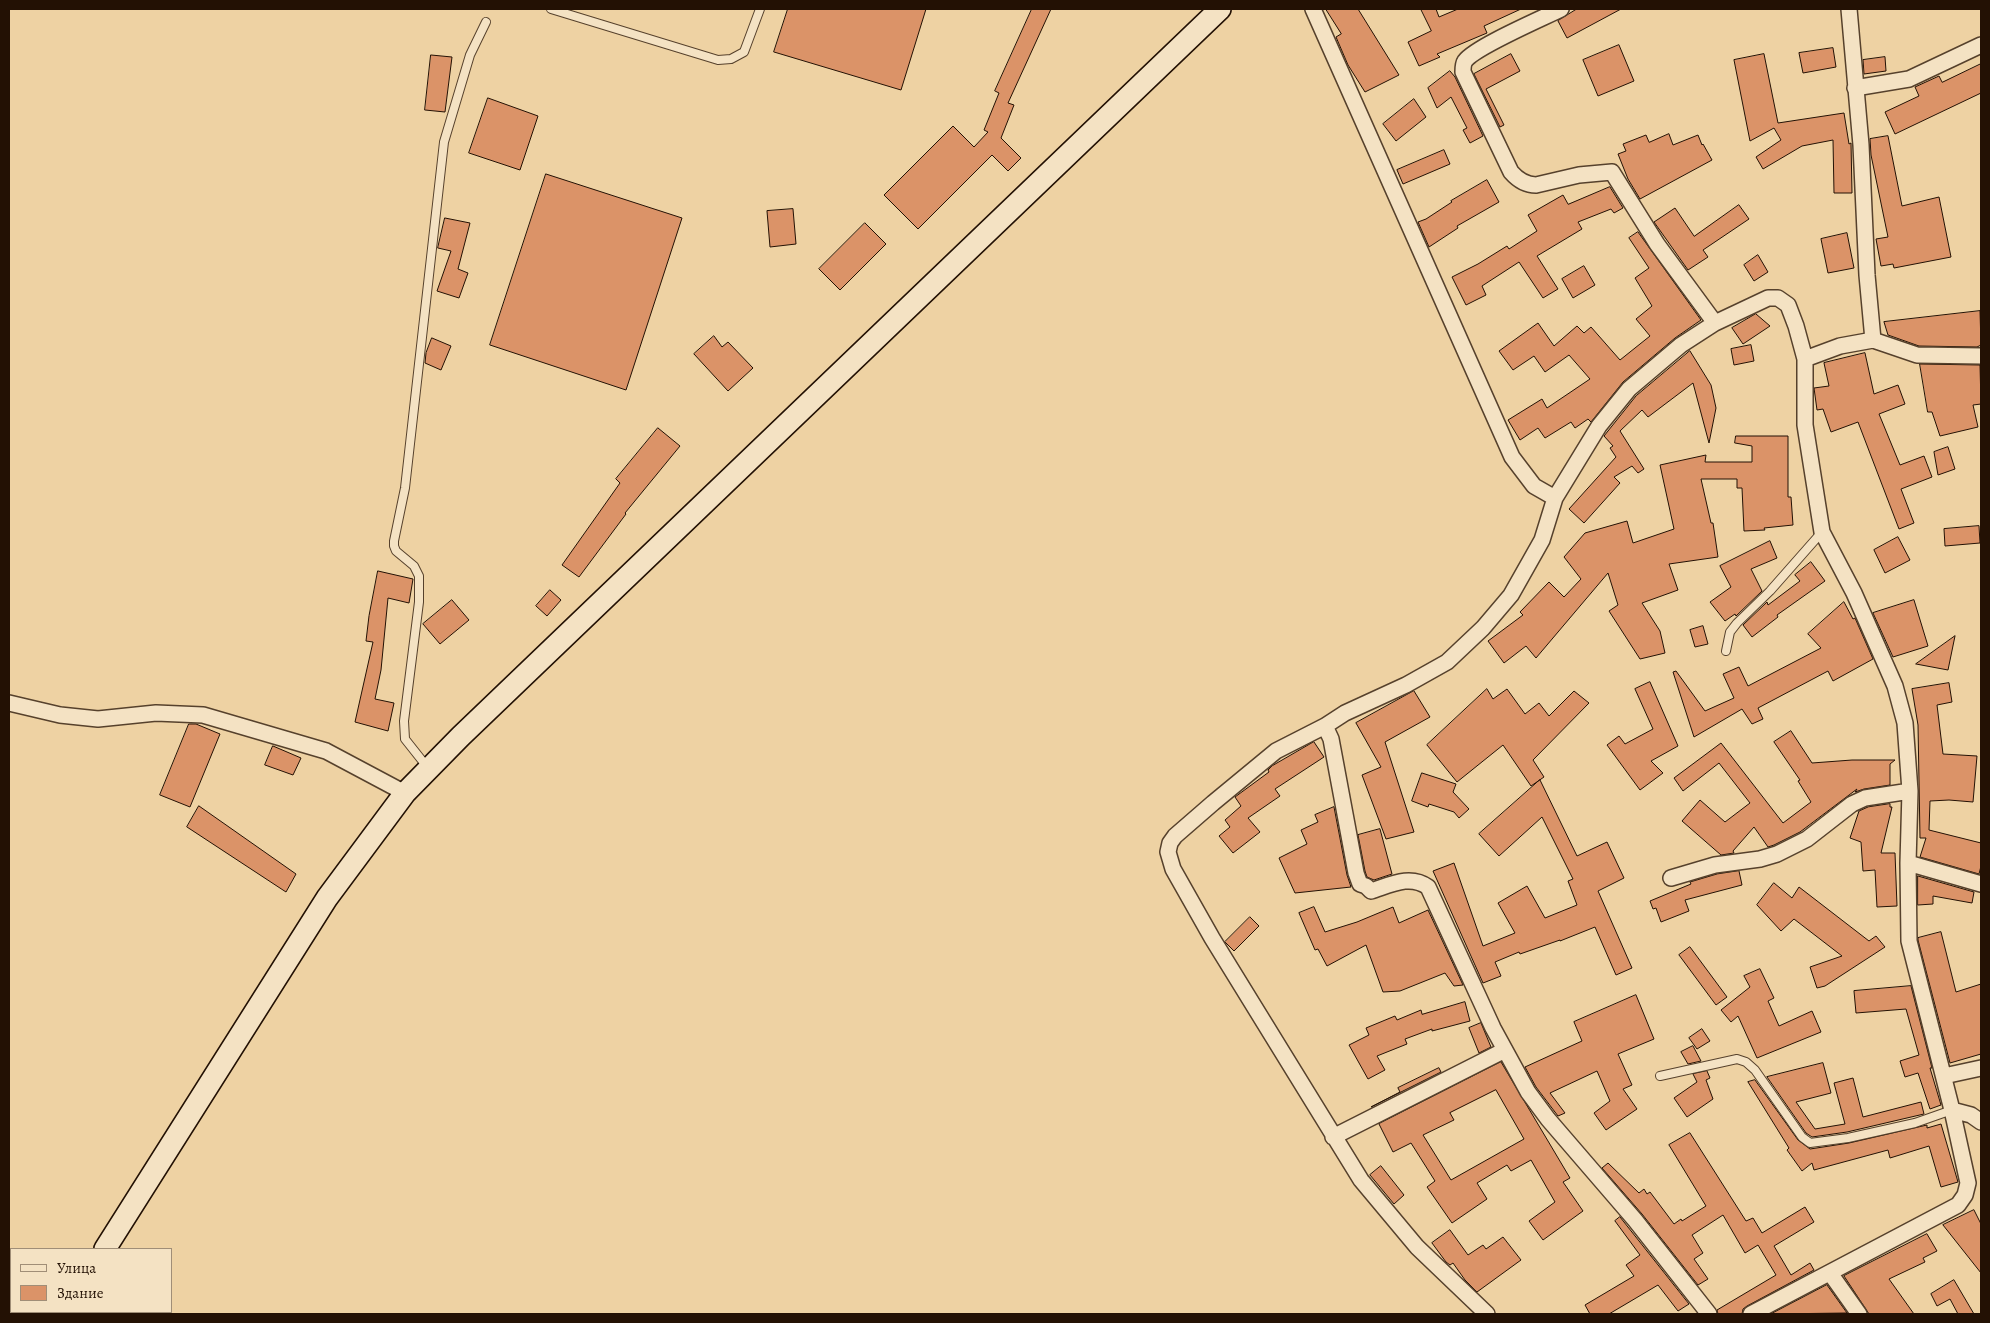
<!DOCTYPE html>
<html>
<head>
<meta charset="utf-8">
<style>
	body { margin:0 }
	#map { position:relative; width:1990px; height:1323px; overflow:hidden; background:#eed2a3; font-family:Alegreya,serif }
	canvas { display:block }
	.frame { position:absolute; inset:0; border:10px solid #231104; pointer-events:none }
	.legend { position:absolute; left:10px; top:1248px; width:162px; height:65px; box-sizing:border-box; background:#f4e2c3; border:1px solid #a08e77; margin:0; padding:6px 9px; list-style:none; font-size:15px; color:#231104 }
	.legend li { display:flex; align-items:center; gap:10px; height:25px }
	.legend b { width:25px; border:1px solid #a08e77 }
</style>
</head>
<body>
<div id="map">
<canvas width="1990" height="1323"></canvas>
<div class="frame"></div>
<ul class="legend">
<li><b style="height:6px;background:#f4e2c3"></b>Улица</li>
<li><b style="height:14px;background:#db9368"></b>Здание</li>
</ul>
</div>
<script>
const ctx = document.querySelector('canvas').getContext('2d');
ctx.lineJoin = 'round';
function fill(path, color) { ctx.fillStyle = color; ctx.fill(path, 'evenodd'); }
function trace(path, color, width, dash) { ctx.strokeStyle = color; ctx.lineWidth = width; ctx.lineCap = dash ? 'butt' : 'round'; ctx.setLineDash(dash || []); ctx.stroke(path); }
const building = new Path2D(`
	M788 9H926L901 90 774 52Z
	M1032 9H1051L1008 103 1014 105 1001 138 1021 158 1008 171 992 155 918 229 884 195 953 126 974 147 988 132 984 130 999 93 995 91Z
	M1326 9H1358L1399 75 1365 92 1348 65 1336 37 1341 34Z
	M1421 9H1436L1439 17 1458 9H1521L1484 26 1487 33 1437 54 1440 57 1419 66 1408 42 1431 31Z
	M1577 9H1621L1567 38 1558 21Z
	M1619 45 1634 81 1598 96 1583 60Z
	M1833 48 1836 67 1803 73 1799 53Z
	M1511 54 1520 71 1486 89 1504 125 1500 127 1474 74Z
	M1764 54 1778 123 1844 113 1849 144 1851 143 1852 193H1834L1833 140 1802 146 1763 169 1756 157 1781 140 1774 128 1750 141 1734 60Z
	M431 55 452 57 445 112 425 110Z
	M1885 57 1886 71 1864 74 1863 60Z
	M1981 64V93L1895 134 1885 112 1919 96 1915 87 1939 76 1942 82Z
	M1450 71 1455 77 1483 136 1470 143 1463 130 1467 128 1451 97 1437 108 1428 88Z
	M488 98 538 116 520 170 469 153Z
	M1414 99 1426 117 1396 141 1383 124Z
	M1669 134 1673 145 1698 135 1702 145 1703 144 1712 160 1640 199 1628 179 1618 154 1626 151 1623 144 1646 135 1649 142Z
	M1888 136 1902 206 1939 197 1951 257 1894 268 1893 264 1881 266 1876 239 1888 237 1871 155 1870 139Z
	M1444 150 1450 164 1403 184 1397 170Z
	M546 174 682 218 626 390 490 345Z
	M1487 180 1499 202 1457 226 1458 228 1429 247 1418 222 1426 219 1452 202 1451 201Z
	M1610 187 1623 208 1614 213 1611 209 1578 222 1582 229 1537 256 1558 289 1543 298 1519 262 1482 286 1486 295 1466 305 1452 277 1478 264 1507 246 1509 249 1537 231 1528 215 1563 195 1568 204Z
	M1739 205 1749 219 1703 250 1708 257 1688 270 1654 222 1675 208 1694 236Z
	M793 209 796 244 770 247 767 211Z
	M445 218 470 223 458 269 468 273 459 298 437 291 451 251 438 248Z
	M865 223 886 244 840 290 819 269Z
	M1638 232 1701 320 1675 338 1623 382 1591 422 1588 419 1575 428 1571 422 1545 438 1538 428 1520 440 1508 420 1542 399 1547 408 1590 379 1569 355 1545 372 1534 356 1513 370 1499 351 1538 323 1554 346 1577 326 1584 333 1591 327 1620 360 1650 336 1636 319 1652 306 1635 278 1649 268 1629 238Z
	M1847 233 1854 268 1828 273 1821 239Z
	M1758 255 1768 272 1754 281 1744 265Z
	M1584 266 1595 285 1573 298 1562 279Z
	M1980 311 1981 345 1977 347 1919 346 1888 335 1884 322Z
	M1756 314 1770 326 1743 344 1732 328Z
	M714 336 722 347 728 342 753 368 728 391 694 354Z
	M432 338 451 346 441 370 425 363 426 353Z
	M1751 345 1754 361 1734 365 1731 349Z
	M1690 351 1711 385 1716 408 1709 443 1693 383 1648 417 1642 410 1620 431 1644 469 1638 473 1632 466 1614 477 1620 483 1584 523 1569 509 1616 457 1610 448 1613 446 1604 436 1636 396Z
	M1865 353 1874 394 1898 385 1905 404 1879 414 1900 465 1924 456 1932 477 1901 489 1914 523 1899 529 1858 422 1831 432 1823 409 1817 410 1814 388 1829 386 1824 363Z
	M1920 364 1980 365 1981 404 1973 405 1978 427 1940 436 1932 412H1928Z
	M658 428 680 446 625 513 626 514 579 577 562 565 620 483 616 479Z
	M1736 436H1788V497H1791L1793 525 1764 528 1765 530 1744 531 1742 488H1737V479H1701L1711 523H1713L1718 557 1669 564 1678 590 1642 603 1660 631 1665 653 1640 659 1609 611 1618 605 1608 573 1536 658 1526 646 1504 663 1488 641 1523 615 1520 612 1549 582 1564 597 1581 579 1564 557 1585 533 1627 521 1633 543 1674 529 1660 465 1706 455 1705 462H1752V446L1735 443Z
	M1948 447 1955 469 1938 475 1934 452Z
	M1979 526 1980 543 1945 546 1944 529Z
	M1898 537 1910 560 1885 573 1874 550Z
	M1770 541 1777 558 1751 569 1762 591 1736 616 1735 614 1725 621 1710 602 1731 587 1720 566Z
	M1811 562 1825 581 1777 615 1778 617 1752 637 1743 625 1767 602 1768 605 1800 581 1795 575Z
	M378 571 413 579 409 603 388 598 381 670 375 699 394 703 388 731 355 722 373 642 366 641 369 616Z
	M550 590 561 600 547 616 536 606Z
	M452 600 469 620 440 644 423 624Z
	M1914 600 1928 646 1893 657 1873 613Z
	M1844 602 1853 619 1855 618 1873 659 1833 681 1828 671 1758 708 1763 719 1752 724 1742 709 1694 737 1673 672 1676 671 1705 711 1734 698 1723 674 1739 667 1748 686 1821 648 1808 634Z
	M1703 626 1708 644 1695 647 1690 630Z
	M1955 636 1948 670 1916 664Z
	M1650 682 1678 746 1651 761 1663 773 1640 790 1607 745 1619 736 1625 744 1653 729 1635 689Z
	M1949 683 1952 702 1937 705 1943 754 1977 756 1973 802 1949 800 1930 801 1929 830 1981 843V866L1979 874 1920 857 1926 838H1920L1918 725 1912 689Z
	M1487 689 1493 699 1507 689 1525 714 1539 703 1549 716 1574 691 1589 703 1533 760 1544 777 1531 786 1503 745 1457 782 1427 745Z
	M1414 691 1430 717 1385 742 1414 832 1386 839 1362 775 1381 767 1356 723Z
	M189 724H196L220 734 190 807 160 795Z
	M1791 731 1812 763 1852 760H1895L1890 764V785L1864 789 1855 792 1857 789 1800 832 1774 845 1768 847 1754 827 1733 851 1734 853 1721 855 1682 821 1700 800 1725 822 1750 803 1719 763 1683 791 1674 778 1721 743 1783 823 1811 802 1798 781 1800 780 1774 742Z
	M1314 742 1324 757 1275 789 1280 796 1248 818 1260 832 1233 853 1219 836 1230 827 1225 820 1241 806 1235 797 1269 772 1268 770 1272 766Z
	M273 746 301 758 293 775 265 765Z
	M1422 773 1456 784 1453 792 1469 809 1459 818 1454 812 1429 804 1428 807 1412 801Z
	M1540 780 1577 856 1607 842 1624 878 1598 891 1632 968 1616 975 1595 927 1560 941V940L1520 954 1519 952 1495 962 1501 976 1483 983 1433 871 1454 863 1483 946 1515 933 1498 903 1527 886 1545 918 1577 905 1568 881 1573 879 1542 817 1499 856 1479 834Z
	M1890 804V807H1892L1881 853H1895L1897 906 1877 907 1875 870 1863 871 1861 842 1850 838 1859 811 1868 807Z
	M199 806 296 874 286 892 187 827Z
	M1334 807 1347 875 1351 887 1295 893 1279 858 1307 844 1301 830 1318 822 1315 815Z
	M1380 829 1392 874 1374 880 1367 877 1365 871 1358 835Z
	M1739 871 1742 885 1685 900 1689 911 1661 922 1656 908 1653 909 1650 901 1691 884 1690 882 1717 874Z
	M1918 876 1974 892 1972 903 1933 896V904L1918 905Z
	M1774 883 1792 898 1799 887 1869 941 1876 936 1885 947 1825 986 1817 988 1810 967 1842 956 1794 919 1781 931 1757 905Z
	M1314 907 1325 932 1357 922 1393 907 1399 923 1428 910 1463 985 1454 986 1445 973 1400 991 1383 992 1366 945 1327 966 1318 949 1315 950 1299 913Z
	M1250 917 1259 926 1234 951 1225 942Z
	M1941 932 1956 992 1981 984V1054L1950 1063 1918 940V938Z
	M1690 947 1727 997 1716 1005 1679 955Z
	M1760 969 1774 998 1768 1001 1779 1026 1812 1011 1821 1032 1757 1058 1738 1016 1731 1022 1721 1010 1750 987 1744 976Z
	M1911 986 1932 1068H1930L1941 1105 1930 1109 1918 1073 1905 1077 1900 1061 1919 1055 1906 1009 1856 1013 1854 991Z
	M1636 995 1654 1039 1618 1054 1632 1085 1623 1089 1637 1109 1606 1130 1594 1113 1610 1101 1597 1071 1550 1093 1565 1113 1558 1116 1536 1087 1525 1067 1582 1041 1574 1022Z
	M1465 1002 1470 1021 1432 1031V1029L1405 1039 1407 1044 1377 1056 1385 1070 1368 1079 1349 1045 1369 1035 1366 1028 1395 1016 1397 1020 1421 1010 1422 1014Z
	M1481 1023 1491 1047 1479 1053 1469 1028Z
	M1702 1029 1710 1041 1697 1049 1689 1038Z
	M1693 1046 1701 1061 1688 1064 1681 1052Z
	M1501 1062 1570 1178 1563 1182 1583 1211 1543 1240 1529 1221 1555 1202 1531 1160 1511 1171 1507 1165 1477 1183 1487 1199 1452 1223 1427 1187 1435 1181 1411 1143 1393 1152 1379 1124ZM1496 1090 1524 1139 1451 1180 1423 1135 1454 1120 1450 1113Z
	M1823 1063 1831 1093 1796 1102 1815 1129 1845 1124 1834 1083 1853 1078 1863 1117 1921 1102 1924 1114 1847 1132 1812 1137 1806 1133 1767 1077Z
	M1439 1068 1441 1072 1371 1107 1400 1092 1398 1088Z
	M1707 1071 1710 1078 1706 1080 1713 1099 1687 1117 1674 1098 1697 1082 1693 1074Z
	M1755 1080 1798 1140 1810 1149 1849 1143 1927 1125V1128L1941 1124 1958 1182 1941 1187 1929 1146 1890 1158 1888 1150 1814 1170 1812 1163 1802 1171 1787 1150 1789 1148 1748 1082Z
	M1690 1133 1746 1221 1753 1218 1762 1233 1805 1207 1814 1222 1774 1246 1791 1275 1810 1263 1814 1270 1747 1306 1743 1309 1742 1314H1718L1717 1310 1776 1275 1758 1245 1745 1253 1723 1215 1692 1235 1703 1253 1694 1259 1708 1279 1698 1285 1642 1214 1602 1168 1608 1163 1639 1193 1644 1189 1647 1194 1650 1192 1674 1224 1681 1219 1682 1221 1706 1206 1669 1145Z
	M1381 1166 1404 1195 1394 1204 1370 1175Z
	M1974 1210 1981 1224V1273L1943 1225Z
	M1620 1217 1689 1304 1678 1311 1658 1285 1609 1314H1590L1585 1305 1634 1276 1626 1265 1640 1255 1615 1221Z
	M1450 1230 1468 1255 1483 1245 1486 1249 1503 1237 1521 1260 1477 1292 1465 1280 1453 1263 1450 1265 1446 1262 1432 1243Z
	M1927 1234 1937 1251 1923 1258 1925 1262 1889 1279 1914 1314H1869L1844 1276Z
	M1954 1280 1974 1314H1958L1950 1299 1937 1306 1931 1294Z
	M1827 1285 1847 1313 1771 1314Z`);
fill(building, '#db9368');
trace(building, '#231104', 1);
const service = new Path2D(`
	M551 9 718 60 731 59 744 52 760 9
	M1726 651 1730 632 1737 623 1770 591 1822 532
	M428 768 405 739 404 721 419 602V576L414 566 396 551 394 546V541L405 488 444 142 470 55 486 22
	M1660 1076 1737 1059 1746 1062 1755 1070 1802 1137 1810 1143 1848 1138 1915 1123 1952 1110`);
const minor = new Path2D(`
	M1313 9 1512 457 1534 486 1555 498
	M1561 9C1543 18 1475 47 1465 61 1463 64 1463 68 1463 72L1511 172C1518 180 1525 185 1536 185L1579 175 1612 172 1657 244 1715 323
	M1849 9 1861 145 1867 275 1873 340
	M1855 88 1909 79 1981 45
	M1805 359 1840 346 1873 340 1917 355 1981 356
	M9 703 60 715 98 719 156 713 203 715 326 751 405 793
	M1325 726 1331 739 1356 873 1360 884 1366 886 1371 891C1390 885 1410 874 1428 887L1493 1028 1528 1092 1548 1119 1635 1220 1709 1314
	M1908 863 1981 884
	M1671 878 1715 865 1760 859 1777 854 1807 839 1852 804 1865 798 1910 791
	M1944 1076 1981 1068
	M1952 1110 1971 1115 1981 1122
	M1333 1137 1505 1050
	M1830 1273 1859 1314
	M1487 1314 1417 1247 1361 1180 1212 938 1173 869 1168 852 1170 843 1175 836 1213 803 1276 751 1325 726 1345 713 1406 685 1447 662 1483 628 1511 595 1542 540 1555 498 1599 426 1629 389 1681 345 1715 323 1768 298H1778L1788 305 1796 326 1805 359V425L1822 532 1854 593 1895 686 1905 723 1910 791 1908 863 1909 941 1952 1110 1968 1183 1965 1195 1958 1205 1751 1314`);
const secondary = new Path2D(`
	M105 1249 327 898 405 793 461 736 1220 9
	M64 1314 66 1312`);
trace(service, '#56412c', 10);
trace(minor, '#56412c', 18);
trace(secondary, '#231104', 24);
trace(service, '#f4e2c3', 8);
trace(minor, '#f4e2c3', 15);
trace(secondary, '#f4e2c3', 21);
</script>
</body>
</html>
